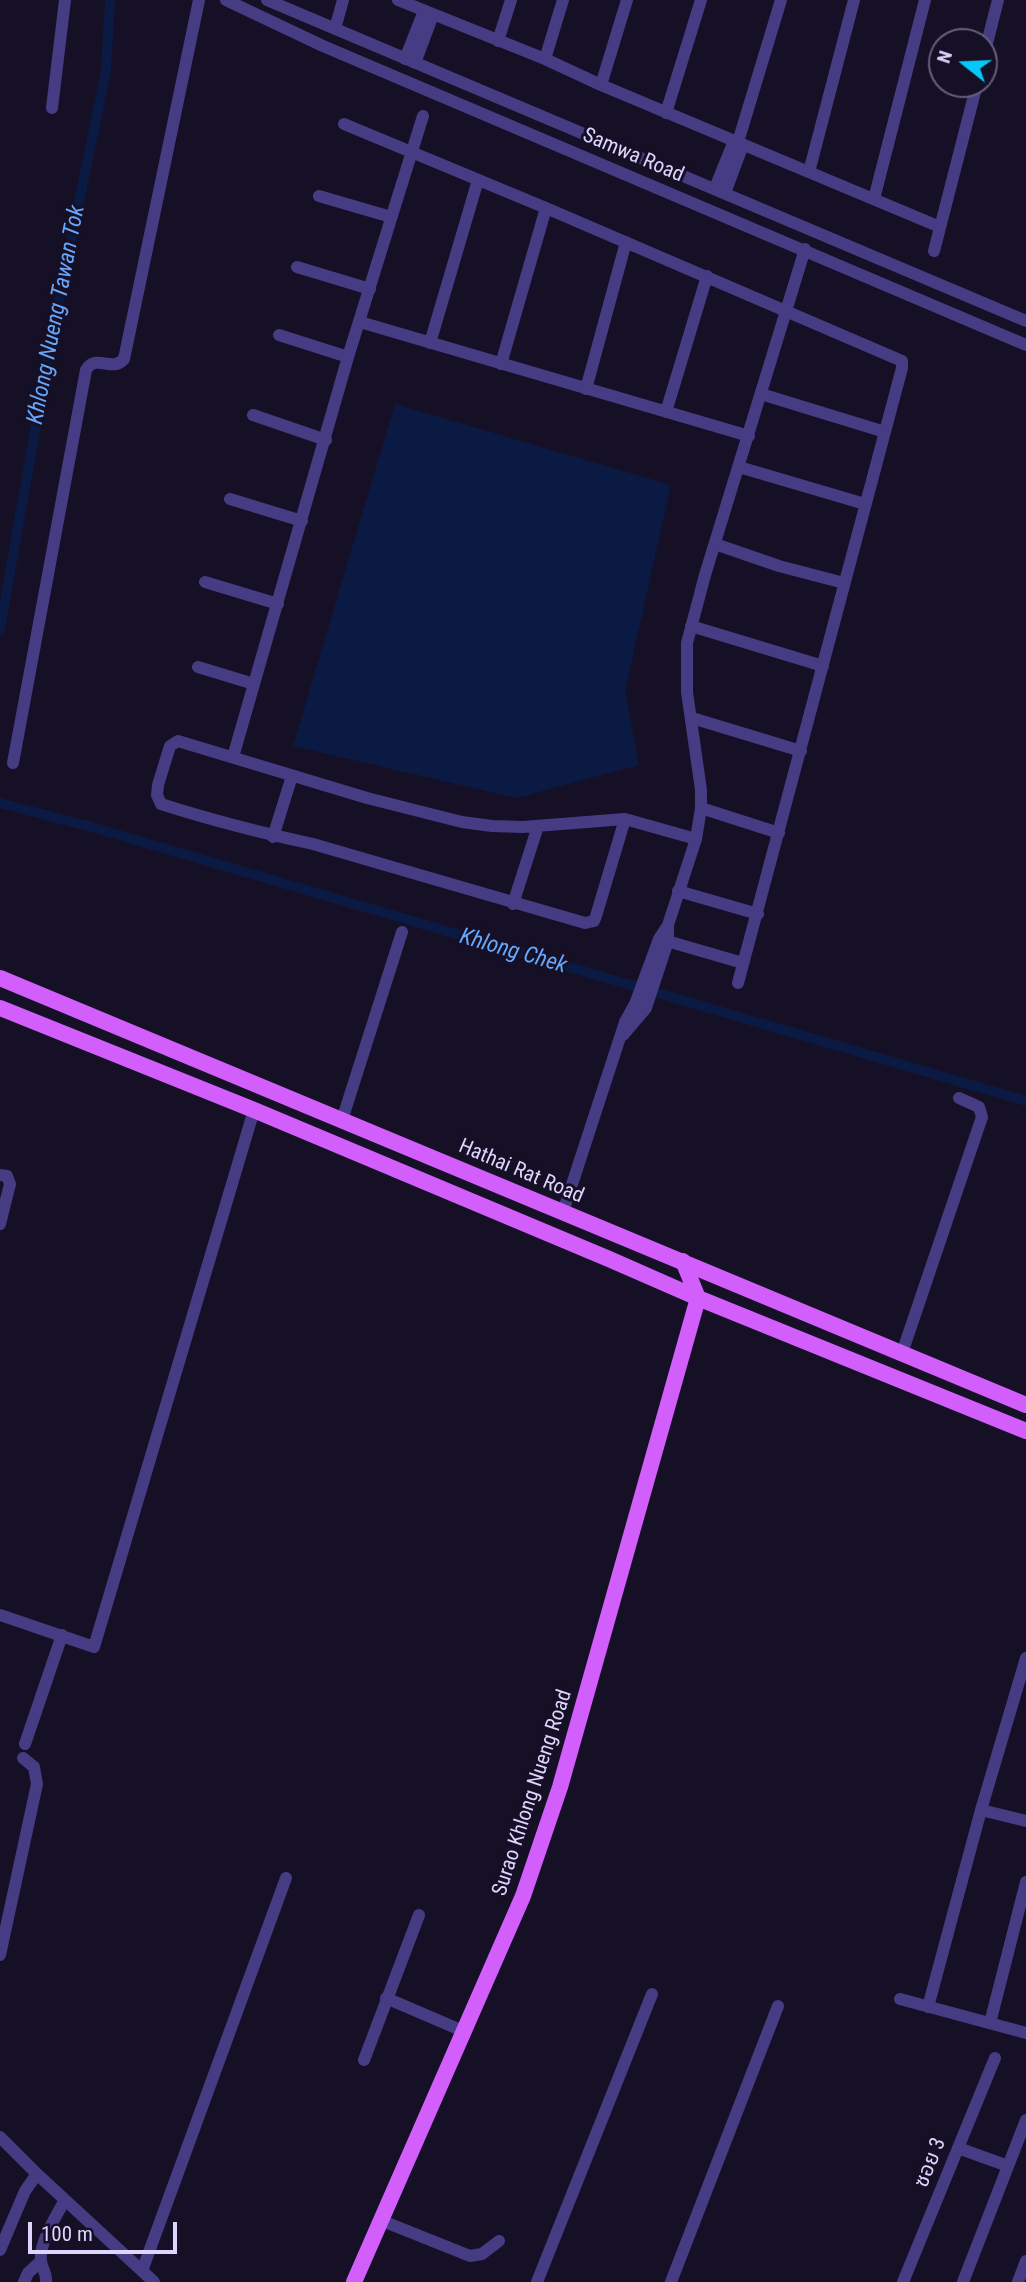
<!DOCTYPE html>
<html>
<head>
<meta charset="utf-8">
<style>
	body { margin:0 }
	#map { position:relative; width:1026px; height:2282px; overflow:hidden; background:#161026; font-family:"Roboto Condensed",sans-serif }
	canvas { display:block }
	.north { position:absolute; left:928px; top:28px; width:70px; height:70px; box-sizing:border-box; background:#161026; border:2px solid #665f7c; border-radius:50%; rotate:288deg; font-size:19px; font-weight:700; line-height:28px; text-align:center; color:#ded5fe }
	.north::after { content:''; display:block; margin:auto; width:24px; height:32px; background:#06c7fa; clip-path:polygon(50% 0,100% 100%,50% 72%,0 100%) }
	.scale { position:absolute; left:28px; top:2222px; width:149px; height:32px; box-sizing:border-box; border:4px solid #ded5fe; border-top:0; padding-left:9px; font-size:21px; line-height:24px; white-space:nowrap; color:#ded5fe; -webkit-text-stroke:5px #161026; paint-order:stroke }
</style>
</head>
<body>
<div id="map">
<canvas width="1026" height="2282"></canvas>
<div class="north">N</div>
<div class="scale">100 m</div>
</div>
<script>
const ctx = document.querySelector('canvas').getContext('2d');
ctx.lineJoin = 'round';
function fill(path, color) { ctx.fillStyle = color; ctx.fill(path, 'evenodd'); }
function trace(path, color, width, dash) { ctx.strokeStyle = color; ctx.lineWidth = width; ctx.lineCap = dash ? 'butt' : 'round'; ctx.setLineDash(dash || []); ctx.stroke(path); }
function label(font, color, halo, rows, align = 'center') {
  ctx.font = font + ' "Roboto Condensed","Noto Sans Thai",sans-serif'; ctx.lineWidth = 6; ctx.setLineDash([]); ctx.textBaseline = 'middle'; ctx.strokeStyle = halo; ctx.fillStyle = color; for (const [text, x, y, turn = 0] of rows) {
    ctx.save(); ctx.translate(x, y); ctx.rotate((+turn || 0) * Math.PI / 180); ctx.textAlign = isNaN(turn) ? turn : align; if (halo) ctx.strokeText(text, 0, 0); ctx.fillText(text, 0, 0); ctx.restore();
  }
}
fill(new Path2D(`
	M395 404 671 485 625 691 639 765 516 798 293 746Z`), '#0b1a43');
trace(new Path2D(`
	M0 629 53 329 106 71 110 0
	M0 803 88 826 1026 1101`), '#0b1a43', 10);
trace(new Path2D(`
	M226 0 323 46 1026 345
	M267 0 1026 321
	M398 0 545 59 601 85 940 227
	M335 29 343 0
	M498 41 511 0
	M984 55 998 0
	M405 59 424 11
	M545 59 563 0
	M415 63 433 15
	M601 85 627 0
	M52 108 65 0
	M666 113 701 0
	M344 124 546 208 902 361V368L738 983
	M738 142 781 0
	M809 172 854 0
	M715 188 734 141
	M725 193 743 145
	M319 196 391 217
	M874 199 925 0
	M934 251 977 84
	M297 267 370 289
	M360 322 749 436
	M279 335 348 357
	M430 343 478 180
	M501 364 546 208
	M586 389 626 242
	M761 394 885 432
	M666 412 707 276
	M253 415 326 440
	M739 467 865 504
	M230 499 302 521
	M715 544 779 566 844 583
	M205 582 278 604
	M691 626 823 666
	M198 667 254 684
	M692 718 801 751
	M233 757 348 357 423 116
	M13 763 86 370C96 353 112 373 124 359L199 0
	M701 808 779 833
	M625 819 596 916 594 921 585 923 313 844C262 833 211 820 161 804L157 795 158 785 170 746 178 741 367 798 462 822 492 826 523 827 625 819 696 839
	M273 837 292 776
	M678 891 758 914
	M513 904 538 826
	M660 939 743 963
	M623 1035 646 1008 668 941V925
	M342 1120 402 932
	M0 1175 7 1176 10 1184 0 1224
	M563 1212 625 1022 635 1004 659 939 668 925 696 839 701 808V790L687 692V643L705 575 805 249
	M902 1353 982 1117 979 1107 959 1098
	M0 1615 94 1647 254 1110
	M25 1744 62 1635
	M981 1810 1026 1821
	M0 1955 37 1784 34 1767 23 1758
	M386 1998 463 2031
	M900 1999 1026 2033
	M928 2007 981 1810 1026 1658
	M990 2023 1026 1882
	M364 2060 419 1915
	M0 2137 37 2174 154 2282
	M958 2148 1008 2166
	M380 2220 470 2256 482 2254 499 2241
	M0 2250 25 2191 37 2174
	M142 2271 286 1878
	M24 2282 28 2273 40 2262
	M46 2282C47 2272 41 2268 41 2260 39 2243 57 2214 65 2200
	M537 2282 652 1994
	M671 2282 778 2006
	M903 2282 995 2058
	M963 2282 1026 2120
	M1018 2282 1026 2261`), '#463c84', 12);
trace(new Path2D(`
	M0 978 1026 1405
	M0 1008 254 1110 609 1259 698 1298 1026 1431
	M683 1261 698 1298
	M354 2282 523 1896 560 1787 698 1298`), '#d25ffb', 16);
label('21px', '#ded5fe', '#161026', [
	["Samwa Road",633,156,23],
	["Hathai Rat Road",521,1172,23],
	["Surao Khlong Nueng Road",533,1793,-72],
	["ซอย 3",931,2163,-68]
]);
label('italic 23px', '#66a6fc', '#161026', [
	["Khlong Nueng Tawan Tok",57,315,-79],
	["Khlong Chek",513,952,16]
]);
</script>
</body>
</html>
